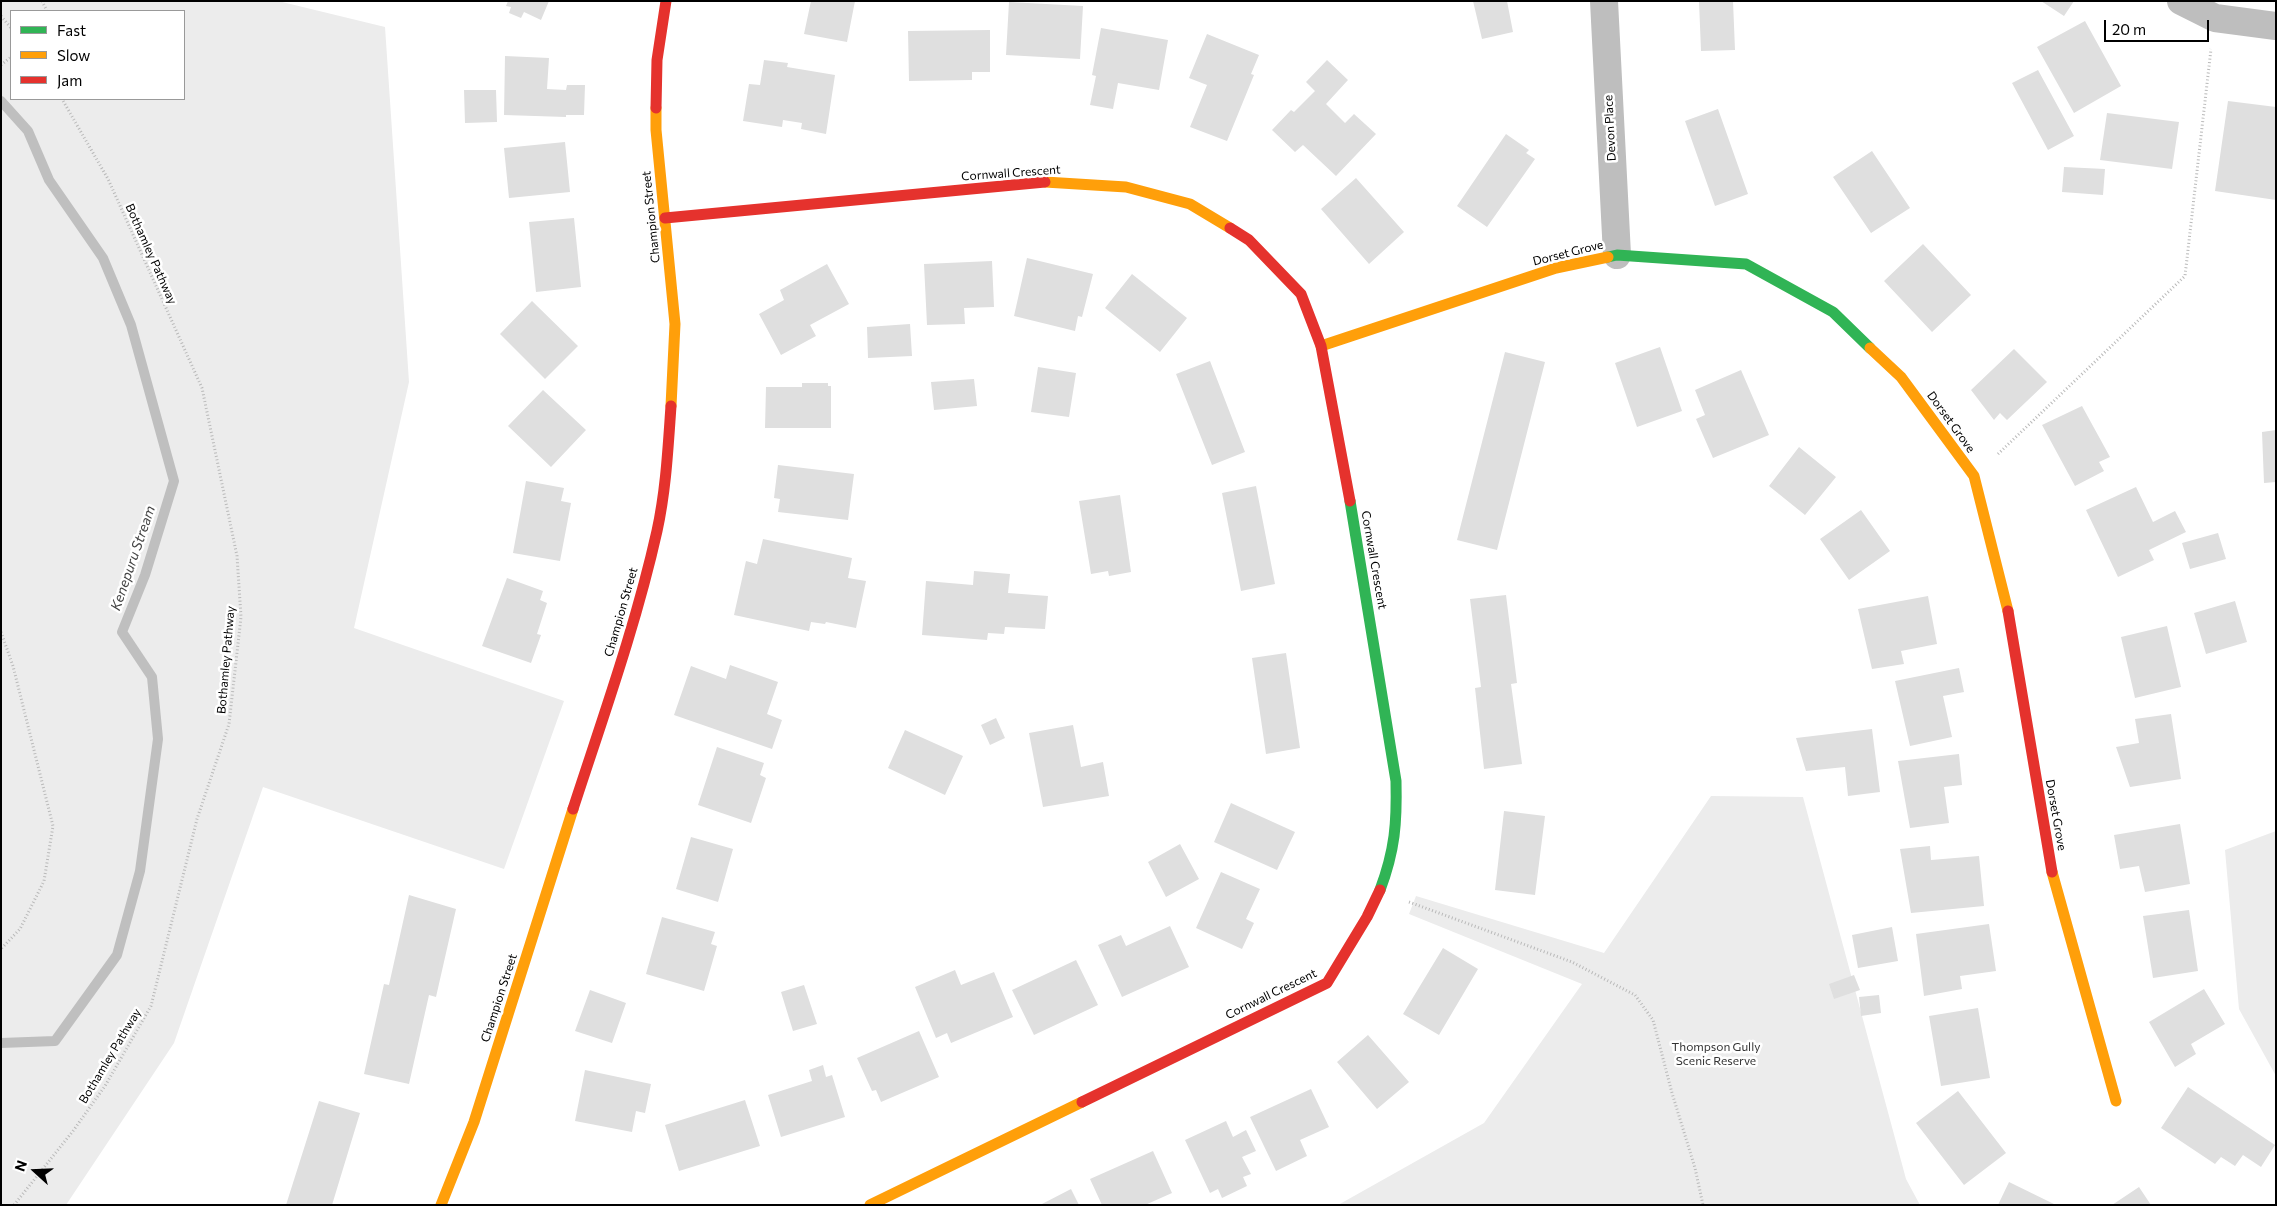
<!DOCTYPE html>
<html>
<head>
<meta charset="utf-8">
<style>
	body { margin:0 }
	#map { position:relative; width:2277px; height:1206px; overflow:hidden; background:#fff; font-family:Commissioner,sans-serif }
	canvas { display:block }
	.frame { position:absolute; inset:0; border:2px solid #000; pointer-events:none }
	.legend { position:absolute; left:10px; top:10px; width:175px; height:90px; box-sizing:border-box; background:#fff; border:1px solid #999; margin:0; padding:6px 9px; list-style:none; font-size:15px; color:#000 }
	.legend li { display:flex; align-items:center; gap:10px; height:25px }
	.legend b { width:25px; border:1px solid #999 }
	.north { position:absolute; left:10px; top:1146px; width:50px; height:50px; -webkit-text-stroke:4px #fff; paint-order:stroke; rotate:290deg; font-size:14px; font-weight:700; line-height:20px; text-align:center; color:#000 }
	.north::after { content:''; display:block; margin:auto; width:18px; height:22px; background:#000; clip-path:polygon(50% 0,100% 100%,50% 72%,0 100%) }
	.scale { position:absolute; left:2104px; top:20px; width:105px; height:22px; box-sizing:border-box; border:2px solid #000; border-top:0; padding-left:6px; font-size:15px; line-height:18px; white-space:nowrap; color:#000; -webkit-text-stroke:4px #fff; paint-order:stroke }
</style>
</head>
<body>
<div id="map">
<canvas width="2277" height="1206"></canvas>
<div class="frame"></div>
<ul class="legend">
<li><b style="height:6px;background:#30b455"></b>Fast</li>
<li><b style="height:6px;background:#ff9f0a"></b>Slow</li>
<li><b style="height:6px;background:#e5322d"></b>Jam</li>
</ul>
<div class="north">N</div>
<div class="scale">20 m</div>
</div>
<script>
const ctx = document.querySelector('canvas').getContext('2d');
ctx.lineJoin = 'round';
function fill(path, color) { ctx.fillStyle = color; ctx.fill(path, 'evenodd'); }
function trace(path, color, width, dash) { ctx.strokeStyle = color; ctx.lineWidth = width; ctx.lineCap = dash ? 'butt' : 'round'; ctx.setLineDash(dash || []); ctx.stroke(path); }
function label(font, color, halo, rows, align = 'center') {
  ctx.font = font + ' Commissioner,sans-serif'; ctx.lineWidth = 5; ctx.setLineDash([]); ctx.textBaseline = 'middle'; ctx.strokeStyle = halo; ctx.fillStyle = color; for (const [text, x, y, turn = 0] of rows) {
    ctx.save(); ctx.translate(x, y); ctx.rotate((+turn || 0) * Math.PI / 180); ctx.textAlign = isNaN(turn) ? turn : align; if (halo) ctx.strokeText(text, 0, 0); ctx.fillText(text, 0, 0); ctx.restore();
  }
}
fill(new Path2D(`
	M1 1H278L385 27 409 382 354 628 564 701 504 869 263 787 174 1043 66 1205H1ZM11 11H184V99H11Z
	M1711 796 1803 797 1906 1179 1920 1205H1338L1484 1123 1582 984 1409 914 1416 896 1604 953Z
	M2276 831V1076L2239 1009 2225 850Z`), '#ececec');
trace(new Path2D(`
	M1 101 28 131 49 180 103 258 131 325 174 481 145 575 122 632 152 677 158 739 140 871 117 955 55 1041 1 1043`), '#bfbfbf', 10);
fill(new Path2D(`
	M508 1H549L541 20 524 12 521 18 509 13 511 7 506 6Z
	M811 1H855L847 42 804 34Z
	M1473 1H1507L1513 32 1482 39Z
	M1699 1H1733L1735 50 1701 51Z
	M2041 1H2074L2064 16Z
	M1009 2 1083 6 1080 59 1006 55Z
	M2085 21 2121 86 2074 113 2037 47Z
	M1101 28 1168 40 1159 90 1118 83 1113 109 1090 105 1096 76 1092 75Z
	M990 30V72H972V80L909 81 908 31Z
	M1207 34 1259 55 1251 74 1254 75 1227 141 1190 127 1207 85 1189 78Z
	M505 56 549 58 547 89 566 90 567 85H585L584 115H566V117L504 115Z
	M764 60 788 63 787 67 835 75 826 134 801 129 802 123 783 120 782 127 743 121 749 84 760 85Z
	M1327 60 1348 80 1326 104 1345 123 1354 114 1376 134 1336 176 1303 145 1295 152 1272 130 1291 110 1294 112 1315 91 1306 82Z
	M2038 70 2074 136 2048 150 2012 83Z
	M464 90H496L497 122 465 123Z
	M2228 101 2276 107V200L2215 191Z
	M1718 109 1748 194 1715 206 1685 121Z
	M2107 113 2179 122 2172 169 2100 160Z
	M1506 134 1529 150 1526 153 1535 159 1487 227 1457 206Z
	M565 142 570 192 509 198 504 148Z
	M1872 151 1910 208 1871 233 1833 177Z
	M2064 167 2105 169 2103 195 2062 192Z
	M1356 178 1404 232 1369 264 1321 209Z
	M574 218 581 287 536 292 529 222Z
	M1923 244 1971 295 1932 332 1884 281Z
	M1027 258 1093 274 1082 317 1078 316 1075 331 1014 316Z
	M992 261 994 307 964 308 965 324 927 325 924 264Z
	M827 264 849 304 810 325 816 336 781 355 759 314 784 300 780 290Z
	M1132 274 1187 318 1160 352 1105 308Z
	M532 301 578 346 545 379 500 334Z
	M910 324 912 356 868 358 867 327Z
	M1660 347 1682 411 1637 427 1615 363Z
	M2014 349 2047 382 2007 420 2000 413 1994 420 1971 390Z
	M1505 352 1545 362 1497 550 1457 540Z
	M1210 361 1245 452 1212 465 1176 374Z
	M1038 367 1076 373 1069 417 1031 412Z
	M1741 370 1769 435 1713 458 1696 419 1705 415 1695 390Z
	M974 379 977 406 934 410 931 382Z
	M802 383H828V386H831V428H765L766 387H802Z
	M543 390 586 430 551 467 508 426Z
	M2082 406 2110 457 2099 462 2104 471 2075 486 2042 425Z
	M2276 430V482L2264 483 2262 432Z
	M1799 447 1836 477 1805 515 1769 486Z
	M778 465 854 474 848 520 778 512 780 499 774 498Z
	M526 481 564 488 561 501 571 503 560 561 513 553Z
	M1256 486 1275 584 1241 591 1222 493Z
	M2136 487 2153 522 2175 511 2186 532 2149 550 2154 560 2118 577 2086 510Z
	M1120 495 1131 572 1109 576 1108 571 1091 574 1079 501Z
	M1861 510 1890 551 1849 580 1820 539Z
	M2218 533 2226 559 2190 569 2182 543Z
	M763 539 852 558 848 578 866 581 856 628 826 622 825 624 811 622 809 631 734 615 746 561 757 564Z
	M974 571 1010 574 1008 593 1048 596 1045 629 1005 627 1004 634 988 633 987 640 922 635 926 581 973 585Z
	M507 578 543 591 540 600 547 603 537 634 541 635 531 663 482 646Z
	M1506 595 1517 683 1511 684 1522 764 1484 769 1475 688 1481 687 1470 599Z
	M1928 596 1937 644 1901 651 1904 664 1872 669 1858 609Z
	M2235 601 2247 642 2206 654 2194 613Z
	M2167 626 2181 687 2135 698 2121 637Z
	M1286 653 1300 748 1266 754 1252 658Z
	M730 665 778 682 767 714 782 720 772 749 674 715 691 666 726 679Z
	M1959 668 1964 692 1943 696 1952 737 1910 746 1895 681Z
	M2171 714 2181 779 2130 787 2116 747 2139 743 2135 719Z
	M996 718 1005 738 990 745 981 725Z
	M1073 725 1081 767 1103 762 1109 796 1043 807 1029 733Z
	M1872 729 1880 792 1848 796 1845 767 1806 771 1796 738Z
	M905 730 963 756 945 795 888 768Z
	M717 747 764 763 760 775 766 778 751 823 698 805Z
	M1959 754 1962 785 1944 787 1949 823 1910 828 1898 761Z
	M1231 803 1295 832 1277 870 1214 842Z
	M1504 811 1545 816 1535 895 1495 890Z
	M2180 824 2190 884 2145 892 2139 866 2120 869 2114 835Z
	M691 837 733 849 718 902 676 889Z
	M1180 844 1199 879 1166 897 1148 862Z
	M1930 846 1931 860 1979 856 1984 906 1911 913 1900 849Z
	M1221 872 1260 889 1246 919 1254 923 1242 949 1196 928Z
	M409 895 456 909 436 997 429 995 409 1084 364 1074 384 984 389 985Z
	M2189 910 2198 971 2153 978 2143 916Z
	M662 917 715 932 711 944 717 946 704 991 646 974Z
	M1989 924 1996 971 1960 976 1962 989 1924 996 1916 934Z
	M1170 926 1189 967 1122 997 1098 945 1121 935 1126 946Z
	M1892 927 1898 961 1858 968 1852 935Z
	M1443 948 1478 969 1439 1035 1403 1014Z
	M1076 960 1098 1005 1034 1035 1012 990Z
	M955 970 961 985 994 972 1013 1017 951 1043 947 1033 936 1038 915 987Z
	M1854 975 1860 990 1834 999 1829 984Z
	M804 985 817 1024 793 1031 781 992Z
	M2204 989 2225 1024 2191 1044 2196 1054 2175 1067 2149 1022Z
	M590 990 626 1003 612 1043 575 1031Z
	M1879 995 1881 1013 1861 1016 1859 997Z
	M1978 1008 1990 1078 1941 1086 1929 1016Z
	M919 1031 939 1077 881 1102 876 1090 872 1091 857 1058Z
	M1368 1035 1409 1082 1377 1109 1337 1062Z
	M823 1065 826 1077 832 1075 845 1117 781 1137 768 1095 812 1081 809 1070Z
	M585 1070 651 1084 645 1113 636 1111 632 1132 575 1121Z
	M2188 1087 2275 1145 2261 1167 2243 1155 2235 1166 2221 1157 2215 1164 2161 1128Z
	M1311 1089 1329 1127 1300 1140 1307 1156 1276 1171 1250 1117Z
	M1958 1091 2006 1153 1964 1185 1916 1123Z
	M745 1100 760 1146 679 1171 665 1125Z
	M319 1101 360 1113 332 1205H286Z
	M1226 1121 1233 1137 1246 1130 1256 1151 1242 1157 1251 1174 1243 1177 1247 1186 1222 1198 1218 1189 1210 1193 1185 1140Z
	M1153 1151 1172 1193 1145 1205H1102L1090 1179Z
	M2009 1182 2056 1205H1998Z
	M2139 1187 2151 1205H2112Z
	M1071 1189 1079 1205H1040Z`), '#dfdfdf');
trace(new Path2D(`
	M42 1 47 11
	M1 16 11 28
	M1 65 11 57
	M1998 454 2185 276 2211 49
	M1 632 13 666 53 826 44 881 20 929 1 949
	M1409 902 1572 962 1635 995 1653 1020 1672 1093 1695 1168 1703 1205
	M14 1205 73 1131 105 1086 151 1006 197 819 229 724 241 617 237 556 202 388 108 179 62 99`), '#b9b9b9', 3, [1, 2.5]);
trace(new Path2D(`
	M1604 1 1617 255
	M2181 1 2215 18 2276 26`), '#bebebe', 28);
trace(new Path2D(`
	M1608 257 1617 255 1746 264 1833 312 1870 348
	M1350 501 1396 781C1397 823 1395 850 1380 890`), '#30b455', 11);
trace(new Path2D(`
	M656 108V130L675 324 671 406
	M1045 182 1126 187 1190 204 1230 228
	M1321 346 1556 268 1608 257
	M1870 348 1901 377 1974 476 2008 611
	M2052 872 2116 1101
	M441 1205 474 1122 573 809
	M870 1205 1082 1102`), '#ff9f0a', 11);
trace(new Path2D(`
	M656 108 657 60 666 1
	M665 218 1045 182
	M1230 228 1249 240 1301 294 1321 346 1350 501
	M2008 611 2052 872
	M573 809C603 717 636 625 657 531 666 490 668 448 671 406
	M1082 1102 1327 983 1367 917 1380 890`), '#e5322d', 11);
label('12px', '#000', '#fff', [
	["Devon Place",1610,128,-93],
	["Cornwall Crescent",1011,173,-4],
	["Champion Street",651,217,-96],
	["Dorset Grove",1568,253,-14],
	["Bothamley Pathway",151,254,66],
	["Dorset Grove",1951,422,54],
	["Cornwall Crescent",1374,560,80],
	["Champion Street",621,612,-74],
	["Bothamley Pathway",226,660,-85],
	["Dorset Grove",2056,815,80],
	["Cornwall Crescent",1271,994,-26],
	["Champion Street",499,998,-72],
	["Bothamley Pathway",110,1056,-59]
]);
label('12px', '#333', '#fff', [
	["Thompson Gully",1716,1047],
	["Scenic Reserve",1716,1061]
]);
label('italic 14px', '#444', '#fff', [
	["Kenepuru Stream",133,558,-71]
]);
</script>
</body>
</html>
